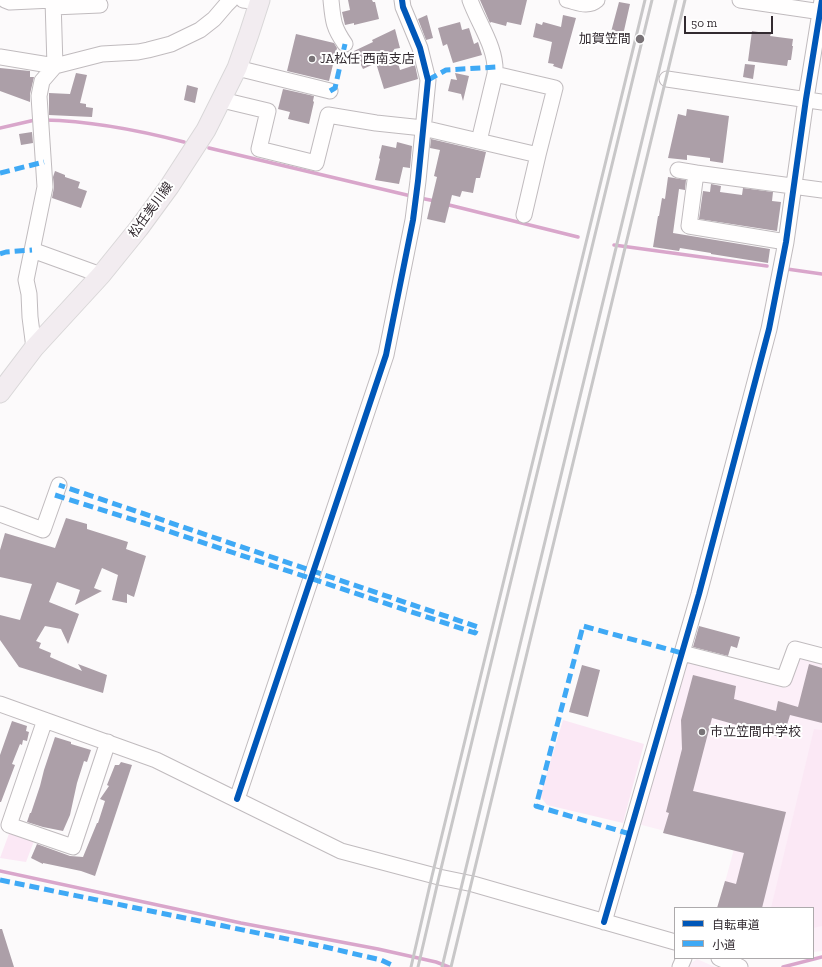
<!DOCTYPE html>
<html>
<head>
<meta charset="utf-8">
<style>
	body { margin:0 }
	#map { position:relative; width:822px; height:967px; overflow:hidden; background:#fcfafb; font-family:"Zilla Slab","Noto Sans JP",serif }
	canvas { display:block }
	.legend { position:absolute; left:674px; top:907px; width:140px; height:52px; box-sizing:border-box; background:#fff; border:1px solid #adaaac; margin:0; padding:5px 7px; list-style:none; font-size:12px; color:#322a30 }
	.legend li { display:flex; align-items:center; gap:8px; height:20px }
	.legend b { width:20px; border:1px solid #adaaac }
	.scale { position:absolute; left:684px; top:16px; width:89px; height:18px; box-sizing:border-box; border:2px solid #322a30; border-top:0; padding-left:5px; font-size:12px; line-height:14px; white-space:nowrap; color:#322a30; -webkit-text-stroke:3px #fff; paint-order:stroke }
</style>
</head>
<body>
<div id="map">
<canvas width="822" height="967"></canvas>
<ul class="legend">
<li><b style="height:5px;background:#0057b8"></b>自転車道</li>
<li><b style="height:5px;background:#3fa9f5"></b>小道</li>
</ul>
<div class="scale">50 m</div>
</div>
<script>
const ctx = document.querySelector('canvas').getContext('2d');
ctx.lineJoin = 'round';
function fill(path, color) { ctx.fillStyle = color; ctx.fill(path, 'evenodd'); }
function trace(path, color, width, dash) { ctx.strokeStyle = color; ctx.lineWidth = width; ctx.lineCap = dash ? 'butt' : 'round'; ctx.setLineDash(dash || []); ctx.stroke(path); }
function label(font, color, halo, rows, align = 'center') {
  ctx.font = font + ' "Zilla Slab","Noto Sans JP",serif'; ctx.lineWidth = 4; ctx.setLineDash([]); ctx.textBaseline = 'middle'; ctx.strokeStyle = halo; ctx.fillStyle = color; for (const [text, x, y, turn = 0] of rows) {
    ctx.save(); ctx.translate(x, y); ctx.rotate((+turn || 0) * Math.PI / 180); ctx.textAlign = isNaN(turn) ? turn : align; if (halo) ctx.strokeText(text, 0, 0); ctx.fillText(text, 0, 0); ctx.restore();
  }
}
fill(new Path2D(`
	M797 658 822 664V951L813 952V908H718L734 849 638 824 684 662 690 661 784 688Z
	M697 959 715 967H689L690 964Z`), '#fceff8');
fill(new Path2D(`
	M563 720 644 744 623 823 547 805 540 796Z
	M814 729 822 730V926L813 928V908H771Z
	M10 831 34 841 26 862 0 858Z`), '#fbe8f5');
trace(new Path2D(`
	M44 120C92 121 138 130 184 142
	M0 128 35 120
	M209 148 411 196
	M420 198 435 201
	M445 204 578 237
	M614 245 767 266
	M787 269 822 274
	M0 871 241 923 378 949 436 962 449 967
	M783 967 822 957`), '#d9a6cb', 3.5);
fill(new Path2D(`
	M348 0H372L373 2H375L379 19 354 25V23L345 25 342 12 350 10Z
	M480 0H527L521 25 507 22 506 26 491 22 490 23Z
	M619 2 630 4 621 44 608 41 610 31 611 32Z
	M427 15 433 38 426 40 418 19Z
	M563 15 576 18 562 69 553 66 554 64 548 63 552 42 533 37 536 23 542 25 543 22 561 27Z
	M460 22 462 30 469 28 474 44 478 42 482 55 453 63 447 44 443 46 438 28Z
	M395 29 400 48 394 49 400 70 415 65 418 79 384 89 376 63 363 69 354 51 373 42 372 40Z
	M752 31 771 34 770 36 793 39 792 46H793L791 60H788L787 66 748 61Z
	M296 34 334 43 337 48 329 81 287 71Z
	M745 64 755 65 753 79 743 77Z
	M0 68 30 71V77H34L30 94V102L0 91Z
	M76 73 87 75 80 103 86 104V107L93 108 92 117 49 115V93L70 94Z
	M455 73 469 76 463 101 461 94 448 91 451 79 457 80Z
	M187 85 198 88 195 103 184 100Z
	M283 89 314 96 313 101 314 102 309 124 288 119 290 112 278 109Z
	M687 109 729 116 723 163 710 161V158L687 155V160L668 158 678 114 686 116Z
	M32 132 33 143 21 145 19 134Z
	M431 139 486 152 480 178H476L473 193 462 191 460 197 452 195 445 223 427 219 437 177 434 176 440 150 430 148Z
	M397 142 412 146 410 168 403 167 399 184 375 180 380 159 379 158 382 145 396 148Z
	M55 171 65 175V177L80 182 78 188 87 191 81 208 52 198 54 187 53 177Z
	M668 177 686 180 685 190 679 189 673 233 770 249 768 263 711 254V253L680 248 679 251 653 247 658 216H659L662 198 665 199Z
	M711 184 721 186 720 192 742 195 743 188 773 192 772 201 781 202 777 231 699 219 703 191 710 192Z
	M66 518 87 524V529L128 542 126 549 146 556 134 597 127 594V603L112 600 118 575 102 568 94 588 102 591 75 605 80 590 57 582 49 602 79 614 68 644 61 629 45 626 36 641 41 643 39 648 51 653 50 657 82 671 78 664 107 675 103 693 19 667 0 640V615L20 620 32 584 0 577V550L5 533 55 548Z
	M699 626 740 637 737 648 731 646 728 656 693 647Z
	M809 664 822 668V723L790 715 783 738 712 718 693 791 786 812 762 908H717L725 881 736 884 744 853 663 833 669 813 666 812 682 749 681 720 693 675 736 686 734 699 776 711 778 701 798 707Z
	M582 665 600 670 588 717 569 712Z
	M12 721 27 726 26 731 29 732 27 741 23 740 22 745 20 744 12 764 15 765 1 802H0V755Z
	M55 737 71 742V744L91 750 87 762 84 761 77 783 70 815 63 831 43 827 27 822 30 813H31L40 786 44 770Z
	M121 762 132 765 95 876 81 871 43 863V864L31 858 37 844 70 856 83 857 97 823H98L105 801 100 799 109 786 107 785 115 765H119Z
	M0 929H2L14 967H0Z`), '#ac9fa8');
const minor = new Path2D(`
	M5 0 10 2 53 0
	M243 0 259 2
	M331 0C333 20 333 27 345 44
	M470 0C478 23 497 48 495 74
	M567 0C577 2 588 8 597 0
	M740 0 822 12
	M53 7 100 5
	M0 57 55 66 102 54 138 52 148 50 171 44 200 30 214 19 226 5 231 0
	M237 68 330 91
	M667 79 822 102
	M222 100 268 111 259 149 316 163 328 115 376 123 423 128 538 155 524 215
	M479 141 495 74 555 88 538 155
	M678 170 696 173
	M786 242 689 226 696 173 822 190
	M32 250 101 275
	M34 348 30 317 29 294 26 280 45 187 39 96 42 81 55 66 53 0
	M0 514 43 530 59 485
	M682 653 784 679 795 649 822 656
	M0 704 156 760 341 851 439 877 473 884 675 942
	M45 720 9 825 73 847 108 742
	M237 799 386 355 413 220 418 181 428 80 420 48 403 7 402 0
	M604 922 699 594 769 329 786 242 806 99 822 0
	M719 958 740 967
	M680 967 684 958`);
const major = new Path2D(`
	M0 393 34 348 101 275 139 228 169 187 206 130 237 68 249 34 260 0`);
trace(minor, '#c0bbbe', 17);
trace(major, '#d9d7d8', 21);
trace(minor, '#fffefe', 15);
trace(major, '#f2ecf0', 19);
trace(new Path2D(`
	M411 967 432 876 645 0
	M418 967 439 877 652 0
	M442 967 676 0
	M451 967 685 0`), '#c8c7c8', 3);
trace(new Path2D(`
	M428 80 446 70 496 67
	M330 91 335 88 345 44
	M0 173 44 162
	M0 254 6 252 32 250
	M55 495 153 526 475 633 478 627 59 485
	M630 834 536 806 583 626 682 653
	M0 880 321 946 381 960 392 965 393 967`), '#3fa9f5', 5, [10, 5]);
trace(new Path2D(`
	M237 799 386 355 413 220 418 181 428 80 420 48 403 7 402 0
	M604 922 699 594 769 329 786 242 806 99 822 0`), '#0057b8', 6);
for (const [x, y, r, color] of [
	[640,39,5,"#797377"],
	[312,59,4,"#797377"],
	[702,732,4,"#797377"]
]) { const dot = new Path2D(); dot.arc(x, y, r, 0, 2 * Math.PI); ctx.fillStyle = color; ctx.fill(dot); trace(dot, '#fff', 1.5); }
label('13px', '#322a30', '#fff', [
	["加賀笠間",631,39,"right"],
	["JA松任 西南支店",320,59],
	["市立笠間中学校",710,732]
], 'left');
label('13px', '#322a30', '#fff', [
	["松任美川線",151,210,-54]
]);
</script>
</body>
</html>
